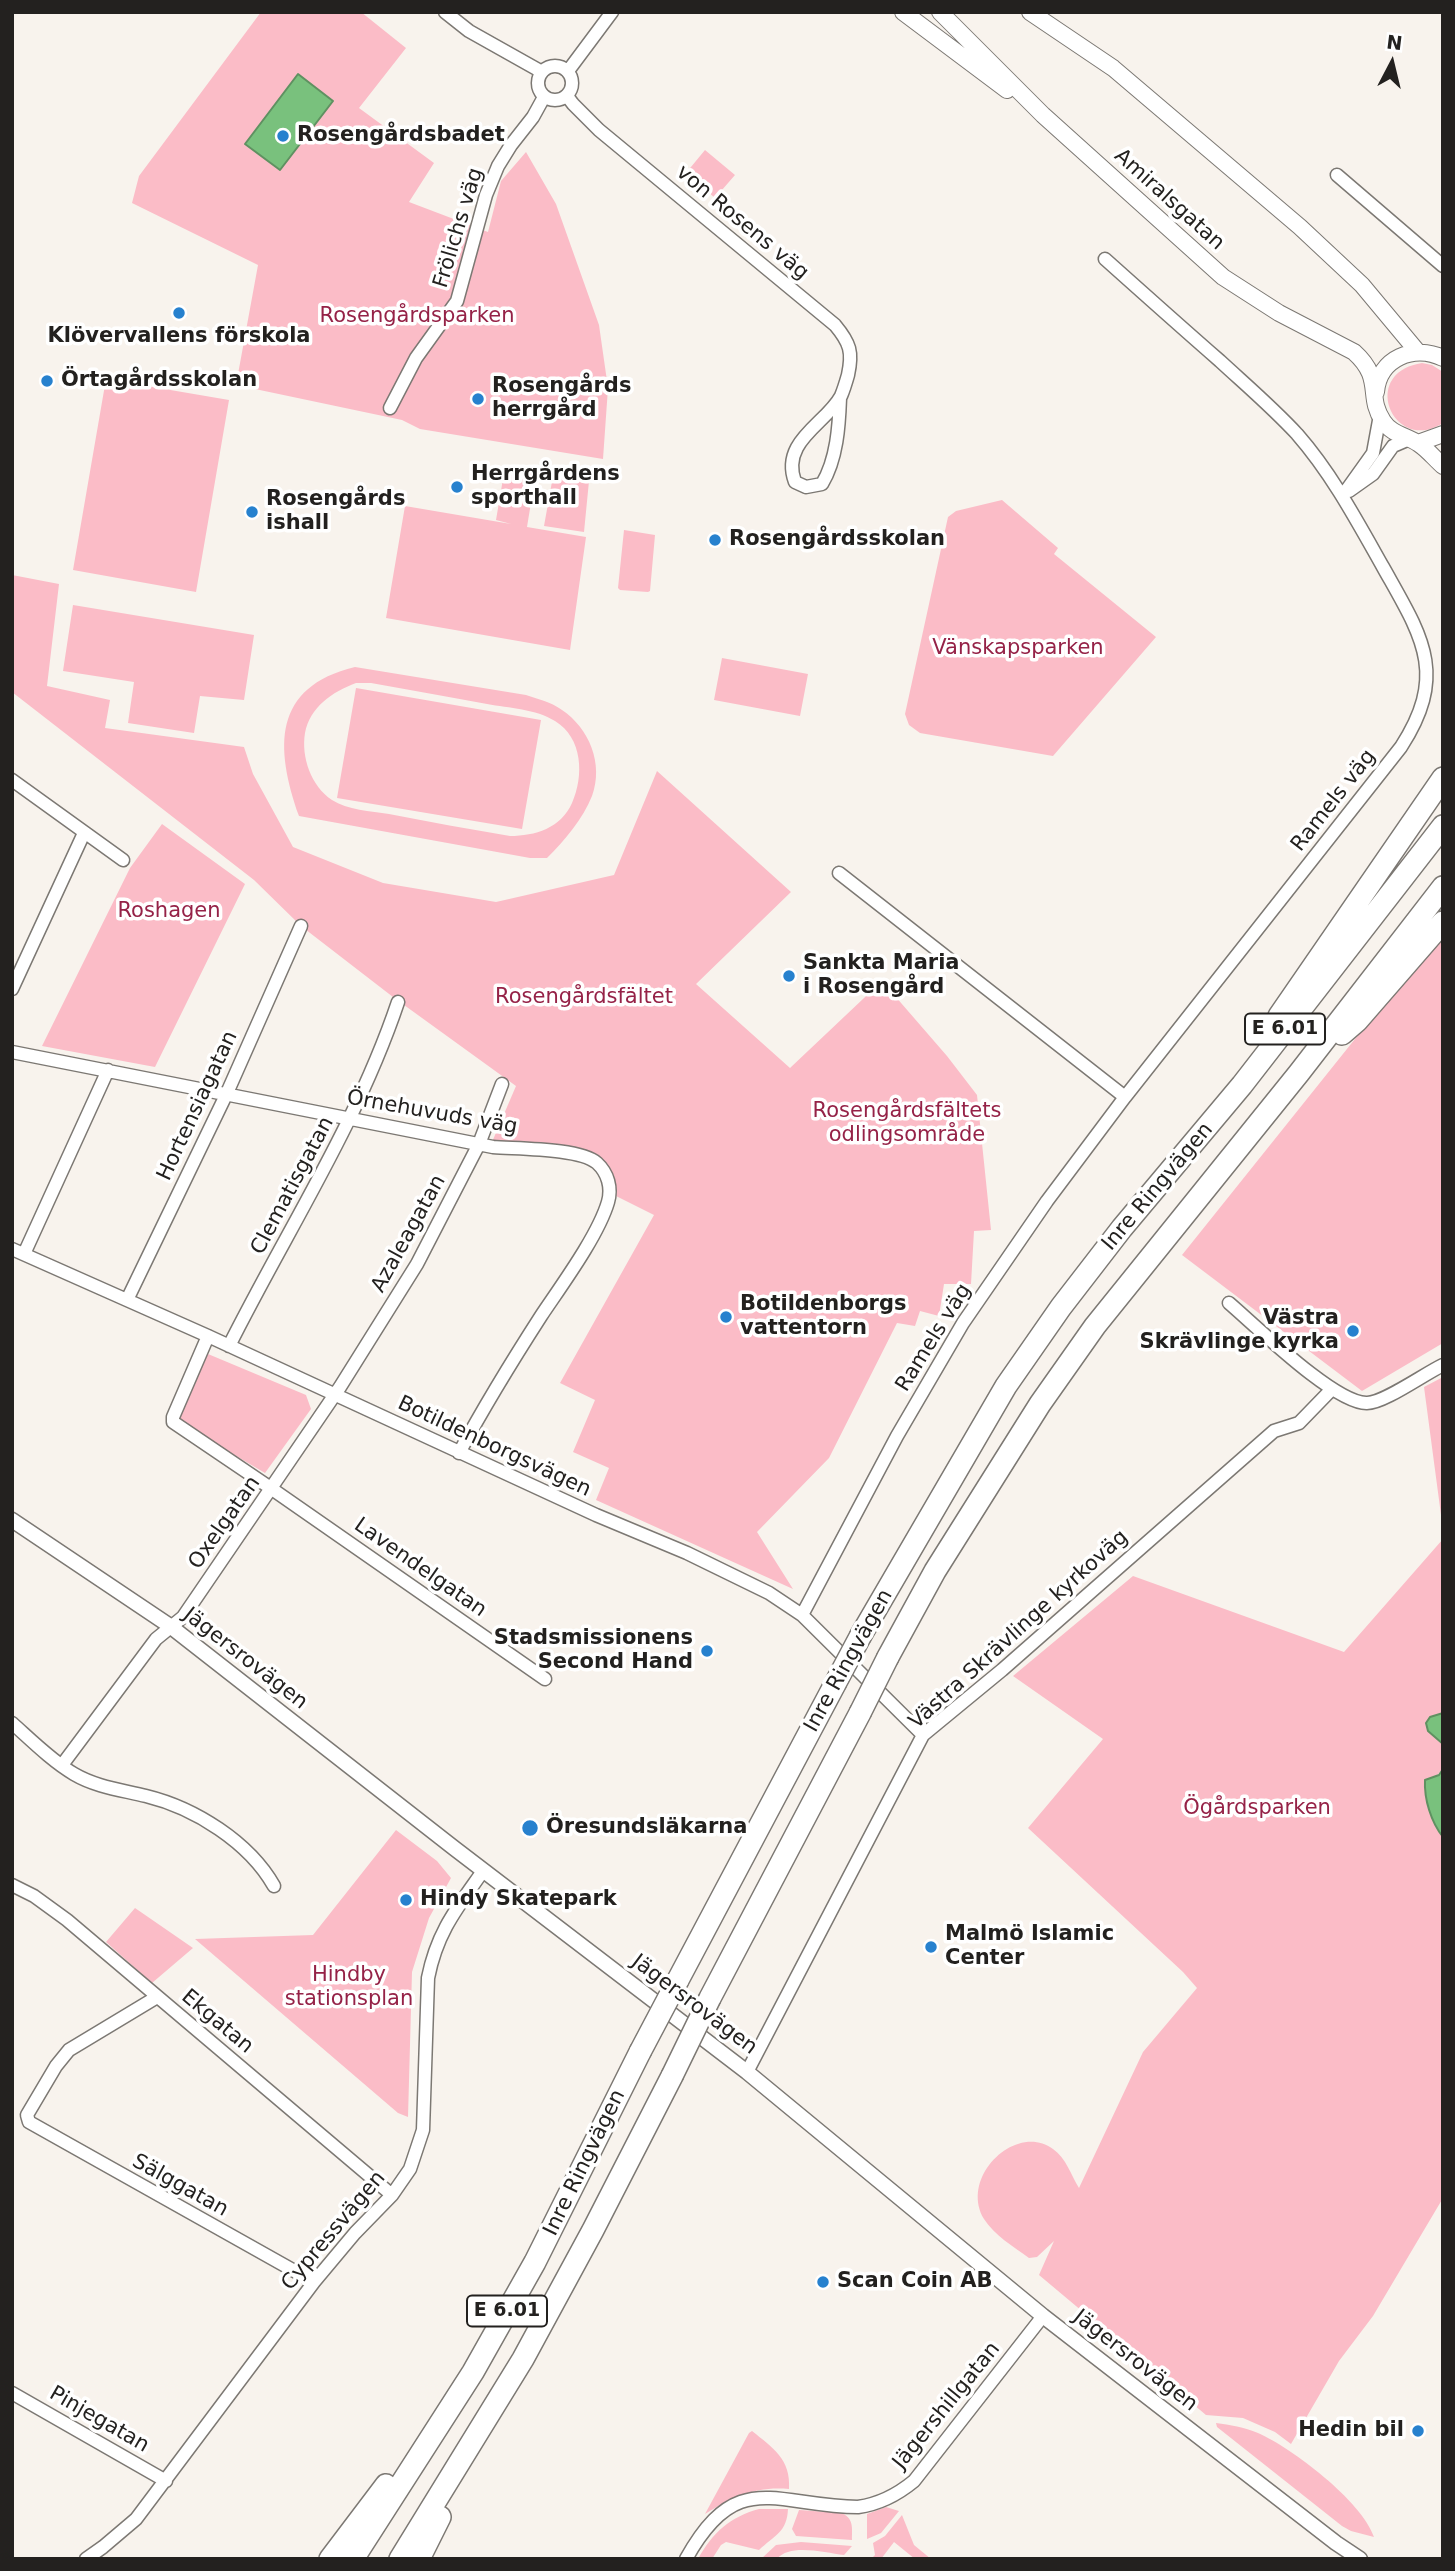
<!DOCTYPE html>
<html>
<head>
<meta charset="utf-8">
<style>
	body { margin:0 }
	#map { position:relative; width:1455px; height:2571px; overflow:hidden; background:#f8f3ed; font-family:"DejaVu Sans",sans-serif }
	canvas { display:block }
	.frame { position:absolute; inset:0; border:14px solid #23211f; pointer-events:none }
	.north { position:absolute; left:1357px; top:28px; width:70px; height:70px; -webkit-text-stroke:5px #fff; paint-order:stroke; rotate:7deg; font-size:19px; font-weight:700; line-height:28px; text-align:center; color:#23211f }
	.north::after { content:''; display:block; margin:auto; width:24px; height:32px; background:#23211f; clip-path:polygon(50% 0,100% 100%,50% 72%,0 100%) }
</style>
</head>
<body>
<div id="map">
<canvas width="1455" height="2571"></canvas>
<div class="frame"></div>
<div class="north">N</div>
</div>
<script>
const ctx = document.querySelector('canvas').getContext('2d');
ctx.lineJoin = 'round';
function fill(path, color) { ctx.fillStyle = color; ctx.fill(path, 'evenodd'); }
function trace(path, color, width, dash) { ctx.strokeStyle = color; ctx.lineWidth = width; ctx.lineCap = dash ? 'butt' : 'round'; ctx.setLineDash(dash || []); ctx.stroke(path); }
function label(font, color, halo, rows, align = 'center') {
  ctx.font = font + ' "DejaVu Sans",sans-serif'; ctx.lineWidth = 7; ctx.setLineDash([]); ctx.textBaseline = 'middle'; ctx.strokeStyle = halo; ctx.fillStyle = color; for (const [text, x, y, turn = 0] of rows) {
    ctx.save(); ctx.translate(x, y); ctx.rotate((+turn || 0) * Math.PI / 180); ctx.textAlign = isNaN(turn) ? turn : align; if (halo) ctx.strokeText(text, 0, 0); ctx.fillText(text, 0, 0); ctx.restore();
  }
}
fill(new Path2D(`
	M261 12H361L406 48 359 108 434 163 409 202 488 232 501 181 526 152 556 204 599 325 608 388 603 459 420 429 402 420 236 385 258 265 132 203 139 176Z
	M705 150 735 175 715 198 686 173Z
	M1422 363 1432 365 1443 372V423C1394 455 1358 373 1422 363Z
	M106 379 229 400 196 592 73 570Z
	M505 467 536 472 527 527 586 537 570 650 386 618 405 506 511 524 496 520Z
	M553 476 589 481 584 532 544 526Z
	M1002 500 1058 548 1054 554 1156 637 1053 756 920 733 909 725 905 714 948 517 956 511Z
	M624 530 655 535 650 591 648 592 620 590 618 588Z
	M12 575 59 584 47 686 110 700 105 728 244 747 253 774 293 847 383 883 496 902 614 875 657 771 791 892 696 984 790 1068 882 981 947 1056 977 1095 991 1230 974 1231 971 1284H944L939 1316 920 1311 915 1326 897 1323 829 1458 757 1532 793 1589 596 1500 609 1468 573 1452 595 1400 560 1383 654 1215 616 1196C613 1182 612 1166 599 1157 580 1142 517 1144 492 1142L516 1086 393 997 301 926 254 880 12 692Z
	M73 605 254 635 244 700 200 696 194 733 128 723 134 682 63 671Z
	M722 658 808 674 800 716 714 700Z
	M355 667 526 695C538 699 551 702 562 710 589 728 604 764 592 796 583 819 564 841 547 858H530L299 816C275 748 272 687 355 667ZM356 683H371C410 690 449 697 487 704 509 708 536 709 555 721 583 738 584 776 572 803 561 828 535 836 510 836 470 829 429 822 389 814 371 811 347 810 332 800 311 786 301 757 305 733 310 707 332 692 356 683Z
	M356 688 541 720 522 829 337 798Z
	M162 824 245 884 155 1067 42 1046 130 868Z
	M1443 935V1343L1362 1391 1182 1255 1407 974Z
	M208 1354 306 1395 311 1409 265 1473 182 1424 179 1415Z
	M1443 1377V1530L1424 1387Z
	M1443 1539V1713L1430 1717 1428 1731 1443 1743V1769L1425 1788C1428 1806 1431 1823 1443 1837V2198L1373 2316 1339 2361 1291 2444 1275 2432 1243 2418 1206 2415 1039 2275 1054 2241 1037 2257 1029 2258C1014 2247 994 2235 984 2219 959 2177 1016 2122 1053 2149 1066 2158 1071 2175 1079 2188L1143 2052 1197 1988 1183 1972 1028 1828 1103 1739 1013 1676 1133 1576 1344 1652Z
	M396 1830 437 1861 451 1878 429 1918 412 1972 408 2117 398 2113 195 1939 313 1935Z
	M135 1908 193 1948 152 1983 106 1942Z
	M1216 2423C1230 2425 1244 2427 1258 2433 1292 2448 1362 2501 1374 2537L1351 2531 1342 2526 1217 2427Z
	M752 2431C773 2448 791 2459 789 2489 756 2486 733 2497 705 2514L749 2433Z
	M886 2507 899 2511 881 2533 867 2539V2514Z
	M759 2509H788C787 2532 775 2535 759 2550L726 2542 721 2545 712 2559H698C713 2532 730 2517 759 2509Z
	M799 2510 842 2513C854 2519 852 2528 852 2540L796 2536 792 2529Z
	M902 2515 914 2545 931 2559H915L894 2542 881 2559H871L875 2555 873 2543 885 2536Z
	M801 2542 852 2546 844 2555C825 2553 790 2543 777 2559H761L776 2545Z`), '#fbbcc7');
const water = new Path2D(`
	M298 74 333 101 280 170 245 144Z
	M1443 1713V1744L1428 1731 1426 1723 1430 1717Z
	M1443 1769V1837C1431 1822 1424 1799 1425 1780L1439 1775Z`);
fill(water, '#79c17d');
trace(water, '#5f9161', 2);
const minor = new Path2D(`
	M445 12 469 31 542 72
	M538 83a17 17 0 1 1 34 0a17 17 0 1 1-34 0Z
	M568 71 612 12
	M567 96 573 104 599 130 835 325C850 343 853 352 848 375 846 382 844 389 841 396 826 424 780 441 795 482L806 487 822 484C837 459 839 426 840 398
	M1337 175 1443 266
	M390 408 416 358 457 301 486 195 498 166 511 145 533 117 544 97
	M1349 491 1373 474 1393 446 1407 440
	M1343 495 1373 453 1380 415
	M12 780 123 860
	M839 873 1125 1097
	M12 989 84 833
	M12 1052 493 1147C517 1149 580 1148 597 1163 608 1173 612 1188 608 1202 598 1236 561 1286 541 1316 512 1361 484 1407 459 1453
	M12 1249 208 1336 596 1515 687 1553 769 1593 802 1615 923 1735
	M24 1254 108 1070
	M127 1300 227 1093 301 926
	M1229 1303C1256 1326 1335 1404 1367 1403 1384 1403 1424 1374 1443 1365
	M208 1336 173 1417V1422L272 1489 545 1679
	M229 1346C286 1232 357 1124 398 1002
	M802 1615 897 1436 963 1323 1047 1201 1125 1097 1401 747C1449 673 1421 635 1383 567 1357 521 1332 474 1297 434 1273 408 1246 385 1220 361 1181 327 1143 293 1105 259
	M12 1723C31 1740 52 1761 74 1774 96 1787 122 1790 146 1796 195 1808 249 1842 274 1886
	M62 1765 156 1639 183 1617 340 1387 417 1264 479 1144 502 1084
	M12 1885 34 1896 67 1920 392 2195
	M157 1997 69 2050 56 2066 27 2115 29 2122 314 2282
	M747 2072 923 1735 1002 1670 1274 1431 1299 1423 1331 1390
	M12 2393 166 2481
	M86 2559 103 2547 136 2519 314 2282 355 2233 392 2195 410 2169 423 2130 428 1978C437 1932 457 1908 483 1871
	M686 2559C737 2467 775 2506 858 2507 880 2504 897 2495 914 2481L1043 2316`);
const tertiary = new Path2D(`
	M12 1520 170 1626 454 1848 747 2072 1043 2316 1336 2543 1360 2559`);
const secondary = new Path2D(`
	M903 12 1007 90
	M940 12 1043 115 1223 277 1279 313 1354 352C1384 379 1366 396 1383 421 1392 435 1406 435 1419 444 1427 449 1435 459 1443 466
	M1030 12 1113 68 1300 227 1362 285 1417 351
	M1376 392C1379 358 1414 344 1443 358
	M1418 443 1443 434`);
const motorway = new Path2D(`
	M1279 1016 1443 778
	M1342 1034 1357 1021 1443 922
	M861 1635 1006 1386 1061 1307 1122 1228 1242 1085 1443 826
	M888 1657 935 1571 1040 1404 1095 1326 1299 1073 1443 887
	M678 1980 835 1684
	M710 1998 860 1713
	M330 2559 386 2485
	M353 2559 473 2372 535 2262 640 2052
	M400 2559 523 2359 593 2230 672 2076
	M419 2559 440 2517`);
trace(minor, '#7c7873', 15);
trace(tertiary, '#7c7873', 17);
trace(secondary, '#7c7873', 18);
trace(motorway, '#7c7873', 24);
trace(minor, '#fff', 12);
trace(tertiary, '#fff', 14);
trace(secondary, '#fff', 16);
trace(motorway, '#fff', 21);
const motorwayBridge = new Path2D(`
	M835 1684 861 1635
	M860 1713 888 1657
	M640 2052 678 1980
	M672 2076 710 1998`);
trace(motorwayBridge, '#7c7873', 24, []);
trace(motorwayBridge, '#fff', 21);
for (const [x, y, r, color] of [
	[283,136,7,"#2781ce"],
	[179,313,7,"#2781ce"],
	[47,381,7,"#2781ce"],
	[478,399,7,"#2781ce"],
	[457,487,7,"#2781ce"],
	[252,512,7,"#2781ce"],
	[715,540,7,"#2781ce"],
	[789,976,7,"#2781ce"],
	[726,1317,7,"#2781ce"],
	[1353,1331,7,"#2781ce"],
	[707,1651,7,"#2781ce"],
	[530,1828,9,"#2781ce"],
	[406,1900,7,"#2781ce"],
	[931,1947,7,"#2781ce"],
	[823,2282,7,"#2781ce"],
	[1418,2431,7,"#2781ce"]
]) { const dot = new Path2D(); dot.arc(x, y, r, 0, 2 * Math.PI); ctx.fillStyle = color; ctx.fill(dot); trace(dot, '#fff', 2.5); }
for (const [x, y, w] of [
	[1285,1029,80],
	[507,2311,80]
]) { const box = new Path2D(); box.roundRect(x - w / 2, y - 15.5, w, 31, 5); ctx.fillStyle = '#fff'; ctx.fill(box); trace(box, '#23211f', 2); }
label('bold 19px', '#23211f', null, [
	["E 6.01",1285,1029],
	["E 6.01",507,2311]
]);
label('bold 21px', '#23211f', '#fff', [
	["Rosengårdsbadet",297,136],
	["Klövervallens förskola",179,337,"center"],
	["Örtagårdsskolan",61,381],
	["Rosengårds",492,387],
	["herrgård",492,411],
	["Herrgårdens",471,475],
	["sporthall",471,499],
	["Rosengårds",266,500],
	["ishall",266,524],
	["Rosengårdsskolan",729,540],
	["Sankta Maria",803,964],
	["i Rosengård",803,988],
	["Botildenborgs",740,1305],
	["vattentorn",740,1329],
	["Västra",1339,1319,"right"],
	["Skrävlinge kyrka",1339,1343,"right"],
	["Stadsmissionens",693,1639,"right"],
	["Second Hand",693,1663,"right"],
	["Öresundsläkarna",546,1828],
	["Hindy Skatepark",420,1900],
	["Malmö Islamic",945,1935],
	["Center",945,1959],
	["Scan Coin AB",837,2282],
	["Hedin bil",1404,2431,"right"]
], 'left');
label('21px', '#23211f', '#fff', [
	["Amiralsgatan",1169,200,42],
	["von Rosens väg",742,223,40],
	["Frölichs väg",459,228,-73],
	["Ramels väg",1334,801,-52],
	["Hortensiagatan",198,1106,-65],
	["Örnehuvuds väg",432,1113,10],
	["Clematisgatan",293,1186,-62],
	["Inre Ringvägen",1158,1187,-50],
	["Azaleagatan",409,1234,-61],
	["Ramels väg",934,1338,-58],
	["Botildenborgsvägen",494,1447,25],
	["Oxelgatan",225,1523,-55],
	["Lavendelgatan",420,1568,35],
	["Västra Skrävlinge kyrkoväg",1019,1630,-42],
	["Jägersrovägen",245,1659,38],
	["Inre Ringvägen",849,1661,-61],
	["Jägersrovägen",694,2005,37],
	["Ekgatan",217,2022,40],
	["Inre Ringvägen",585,2163,-64],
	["Sälggatan",180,2186,29],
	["Cypressvägen",334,2231,-50],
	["Jägersrovägen",1135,2361,38],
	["Jägershillgatan",947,2406,-51],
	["Pinjegatan",99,2420,30]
]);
label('21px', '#952247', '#fff', [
	["Rosengårdsparken",417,317],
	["Vänskapsparken",1018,649],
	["Roshagen",169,912],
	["Rosengårdsfältet",584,998],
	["Rosengårdsfältets",907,1112],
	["odlingsområde",907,1136],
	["Ögårdsparken",1257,1809],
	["Hindby",349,1976],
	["stationsplan",349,2000]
]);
</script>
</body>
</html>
